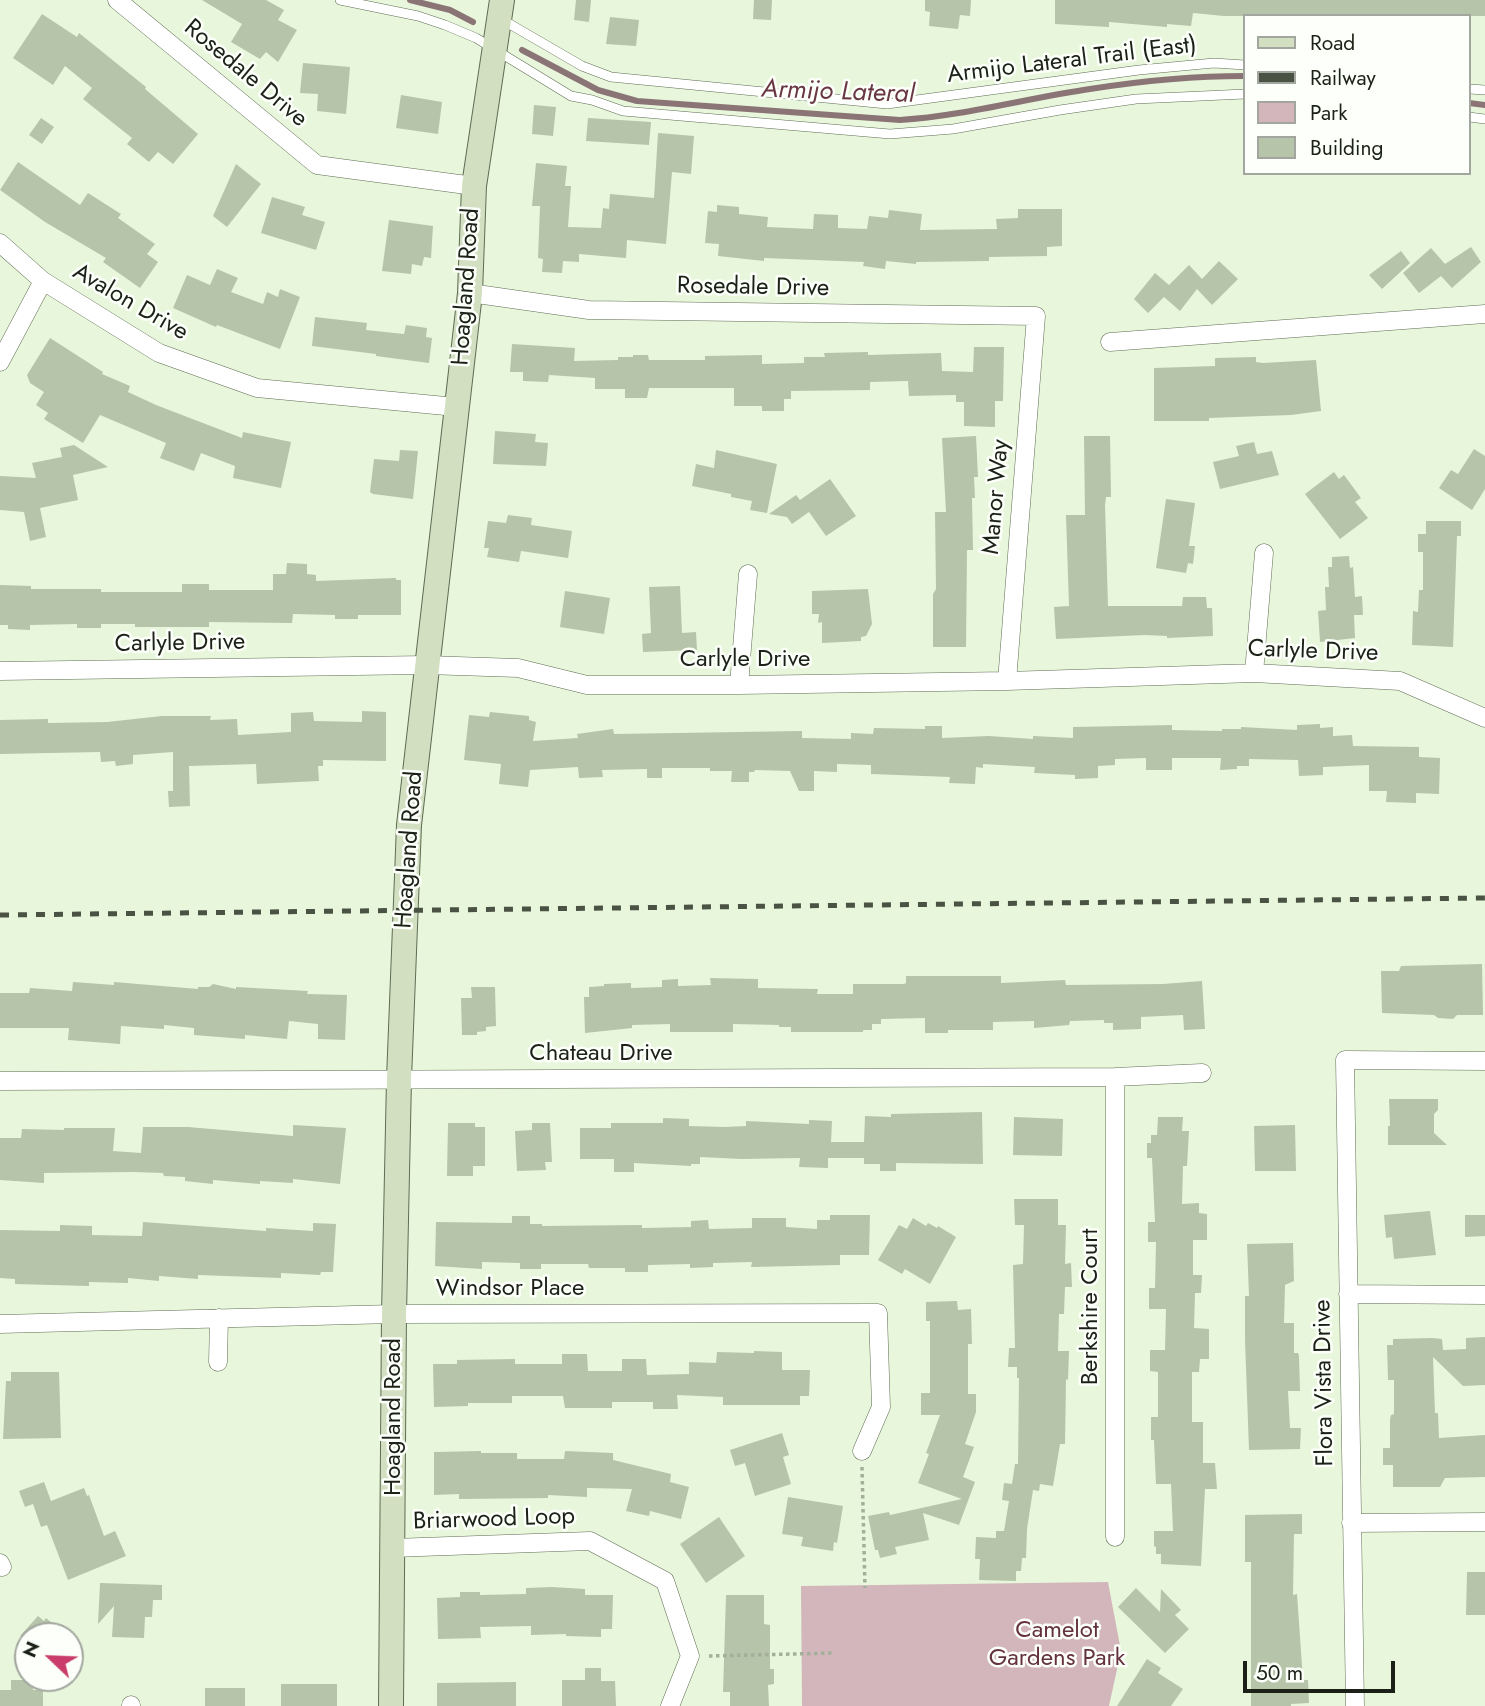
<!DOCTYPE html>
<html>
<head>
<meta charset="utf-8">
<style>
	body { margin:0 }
	#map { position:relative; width:1485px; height:1706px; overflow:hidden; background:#e8f7db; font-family:Jost,sans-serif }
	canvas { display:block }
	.legend { position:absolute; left:1243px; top:14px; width:228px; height:161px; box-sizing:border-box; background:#fcfffa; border:2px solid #a2a69f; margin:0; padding:9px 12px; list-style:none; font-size:21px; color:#1c2117 }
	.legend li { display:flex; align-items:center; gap:14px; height:35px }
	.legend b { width:35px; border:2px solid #a2a69f }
	.north { position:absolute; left:14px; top:1622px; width:70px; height:70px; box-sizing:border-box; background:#fcfffa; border:2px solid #a2a69f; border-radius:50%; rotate:293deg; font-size:19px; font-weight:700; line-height:28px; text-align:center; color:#1c2117 }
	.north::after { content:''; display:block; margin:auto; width:24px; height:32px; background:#c93c6c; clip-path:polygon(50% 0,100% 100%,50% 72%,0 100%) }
	.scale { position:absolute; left:1243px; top:1661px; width:152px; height:32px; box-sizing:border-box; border:4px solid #1c2117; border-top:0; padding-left:9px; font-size:21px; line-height:24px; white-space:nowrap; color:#1c2117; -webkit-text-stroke:5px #fcfffa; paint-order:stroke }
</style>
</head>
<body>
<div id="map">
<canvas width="1485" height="1706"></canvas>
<ul class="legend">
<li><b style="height:9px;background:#d2e0c1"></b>Road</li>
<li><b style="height:9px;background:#4a5244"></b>Railway</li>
<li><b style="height:19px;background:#d2b6bb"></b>Park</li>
<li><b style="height:19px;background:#b6c4aa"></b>Building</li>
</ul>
<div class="north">N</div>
<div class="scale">50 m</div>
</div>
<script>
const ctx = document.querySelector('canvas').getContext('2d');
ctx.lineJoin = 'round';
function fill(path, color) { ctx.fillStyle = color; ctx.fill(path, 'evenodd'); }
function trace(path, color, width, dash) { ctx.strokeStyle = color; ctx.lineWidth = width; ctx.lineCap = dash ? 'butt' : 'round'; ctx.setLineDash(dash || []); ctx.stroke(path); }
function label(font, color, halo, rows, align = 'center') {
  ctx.font = font + ' Jost,sans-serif'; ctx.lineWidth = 5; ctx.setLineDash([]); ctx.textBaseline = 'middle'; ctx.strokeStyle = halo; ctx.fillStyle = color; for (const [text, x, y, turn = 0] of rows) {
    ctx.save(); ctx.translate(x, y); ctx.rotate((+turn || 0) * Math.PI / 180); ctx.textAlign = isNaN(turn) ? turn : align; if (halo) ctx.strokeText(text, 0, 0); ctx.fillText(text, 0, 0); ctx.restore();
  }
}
fill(new Path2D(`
	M1108 1582 1121 1651 1109 1706H802L801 1586Z`), '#d2b6bb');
trace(new Path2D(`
	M410 0 450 10 473 22
	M522 50 598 90 637 101 900 120C964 116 1027 98 1090 89 1141 81 1194 76 1245 76
	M1469 103 1485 105`), '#8b7476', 6);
fill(new Path2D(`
	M202 0H266L284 10 278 20 297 30 278 62 266 52 260 59 231 42 242 24Z
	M576 0H591L589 22 574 20Z
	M754 0H772L771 20 753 19Z
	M925 0H971L970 16 960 15 958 29 929 26 930 12 925 11Z
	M1055 0H1485V16H1224L1193 13 1191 26 1167 24V27L1109 22V27L1055 24Z
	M42 14 77 37 79 33 146 87 145 89 198 134 173 164 158 152 149 162 127 144 132 138 83 99 92 88 65 66 53 85 13 58Z
	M610 17 639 20 636 46 606 44Z
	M303 63 350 67 346 114 317 111 318 94 300 93Z
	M401 95 442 102 438 134 396 128Z
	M534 105 556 107 553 136 532 134Z
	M41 118 54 127 42 144 29 135Z
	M588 118 651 122 649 145 586 141Z
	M658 133 694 136 691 174 672 172 666 244 627 240 626 258 579 254V262L563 261 562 273 542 272 543 259 538 258 540 206H532L536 163 567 166 565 186H571L568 227 601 228 603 208 609 209 610 194 654 198Z
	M18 162 80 205 88 193 121 214 118 218 155 244 147 254 158 262 140 288 103 262 106 258 45 222 0 190Z
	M236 164 261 184 227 227 213 216Z
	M272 197 305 207 302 215 325 222 316 250 261 233Z
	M717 205 739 207V214L768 217 767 227 813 229 814 214 838 215V228L867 229 869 216 888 218 889 210 922 214 920 230 997 229 996 219 1018 218V209H1062V246L1047 247V256L989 257V261L916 262V264L886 261 885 269 863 266 864 262 764 258V261L718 256 719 244 705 243 708 211 717 212Z
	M389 220 433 226 431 258 424 257 422 266 412 264 411 274 382 271Z
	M1471 247 1481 262 1452 288 1441 276 1419 293 1403 273 1431 248 1445 264Z
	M1401 251 1410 263 1382 289 1369 275Z
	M1219 261 1238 279 1212 305 1197 289 1180 311 1164 297 1148 313 1134 299 1155 273 1169 285 1189 265 1202 279Z
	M217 269 238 278 231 292 263 304 267 292 278 297 280 289 300 297 280 349 217 325 216 327 173 308 187 275 210 285Z
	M315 317 367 323 366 330 404 334 406 325 427 328 426 337 432 338 429 363 376 356V354L312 346Z
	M50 338 103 372 102 374 130 386 128 392 156 405 242 438 243 432 291 442 281 488 233 478 235 466 201 453 194 471 160 458 166 443 100 415 83 443 44 419 48 413 36 405 44 392 30 383 27 375Z
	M512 344 575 348 574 361 618 360V357H633V355H648L649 360H705V356L762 355V364L804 363V357H825L824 353 868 352V355L941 353 942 371 973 372 974 347H1004L1003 401H995V427L964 426V402H956V395L909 396 908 381 870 382V390L791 391V399H784V411H762V406H734V388H649L647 398H625V389H595V378L549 375 548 382 523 381V372H510Z
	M1256 357V362L1263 363 1316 360 1321 411 1291 415 1209 418V421H1154V368L1215 366V358Z
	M495 431 536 434 535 442 548 443 546 466 493 464Z
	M976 436 978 477H974L975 498H972L973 550H967L966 647H933V594L936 589 935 512H946L942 438Z
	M1084 436H1110L1111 497H1106L1105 505 1108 606H1182L1183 597H1206L1207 608H1212L1213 636 1167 638V636L1145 635 1056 639 1054 607 1069 606 1066 515H1085Z
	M1254 442 1257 454 1272 451 1279 475 1220 489 1213 462 1239 456 1236 446Z
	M74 445 108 467 73 475 78 500 40 508 46 537 30 541 24 512 0 510V476L36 478 32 463 62 457 60 448Z
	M1474 449 1485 456V489L1472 510 1439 488 1451 470 1458 474Z
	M400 450 418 451 413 499 373 494 370 492 374 459 399 461Z
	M716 450 777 464 767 513 750 510 752 501 731 497V494L692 486 696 464 714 468Z
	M1334 472 1339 479 1344 475 1361 498 1355 502 1368 518 1340 539 1305 494Z
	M830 479 856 516 826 536 809 512 792 524 787 517 769 514 796 495 800 500Z
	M1166 499 1195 503 1189 546H1195L1193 564 1188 563 1186 573 1156 568Z
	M508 515 532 518 531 525 572 531 568 558 521 551 519 562 487 557 489 548H484L488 521 506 523Z
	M1426 521H1461V536H1457L1453 647 1412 645 1413 611 1418 612 1419 590H1423V552H1418V534H1426Z
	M1349 556 1350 568 1353 567 1355 597 1362 596 1363 615H1354L1355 638 1320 642 1318 611 1326 610 1325 587H1329L1328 567H1332V557Z
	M287 563 307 564V574L316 575V581L396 578V580H401V615H358V619H335V615L293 614 292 623 209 622V627H135V624H101V628H77V624L30 625V630L8 629V625H0V585L31 586V589H101V592H182V584H209V590H273V574H286Z
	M680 586 682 633 696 632 697 650 643 652 642 634 651 633 649 587Z
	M868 589 872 624 866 636 861 637V641L822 643V622L818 623 819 614H812V591Z
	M565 591 610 598 604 634 560 627Z
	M362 711 386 712V761L323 760V766H318L319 781 257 784 256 764 189 766 190 806 169 807 168 791H173V752L133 755V764L116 766 115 761 101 762 100 752 0 754V720L48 719V723L107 722 162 716H211L210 720 237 719 238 735 291 732V713L313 712 314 721 362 722Z
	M490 712 529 716V720L536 722 533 741 578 738 577 734 613 729 614 734 802 731V738L851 739V733L873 734 874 728 925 729V726H942V738L989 736 1033 739V736L1073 738V727L1172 725V730L1222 731V729H1241V727L1297 730V725L1320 724V728L1333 727V736L1352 735 1353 746 1419 747V757L1440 758 1439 794 1416 793V803L1386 802 1387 791H1369V765L1323 767V775L1299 776 1298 760 1249 759V766H1237V769L1220 770 1221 758H1172V770H1146V758L1115 759V765L1098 766V778L1075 779V775L1034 773 1035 767 983 764V768L976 767 975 784 949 783 950 777 871 774V765L837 764V772L814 771V791H799L790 771 755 770 754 772H749V782H731L732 771H710V768H662V778H647V769L602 770 603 777 579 778 578 767 530 770 528 787 499 784 501 764 464 760 469 715 489 717Z
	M1482 964 1483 1015H1457L1453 1019 1438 1018 1434 1015 1382 1013 1381 971H1399L1401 966Z
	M906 976H1001V983L1065 980 1066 985 1163 984 1202 981 1205 1029 1184 1030 1183 1015 1141 1017V1029L1113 1030V1023H1104V1020L1070 1021 1069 1025 1034 1028V1021L993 1022V1030H948V1033H925V1018L881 1019V1024H872V1030H863V1032H791V1027H779V1025L733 1024V1032H670V1024L632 1025V1028L585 1033 584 997H589V987L604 986V984L631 983V988L662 987V980L678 979V986L711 985 710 978 758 979V988L818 989 817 994H853V984H904L906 983Z
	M73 982 114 985V982L198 989V987H209L213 984 236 989V987L308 991 307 994 347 995 345 1040 318 1039V1024L289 1021 287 1039 245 1035V1039L194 1035V1028L164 1025V1029L121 1026 120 1044 68 1040 69 1028H0V993H29L30 988 72 991Z
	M471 987H495L496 1026 486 1027V1031L477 1032V1035H462L461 998H472Z
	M1389 1099H1438V1110L1434 1114V1133L1447 1145H1388V1126H1390Z
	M982 1112 983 1164 896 1163V1171H880V1164H864V1158H828V1168L799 1167 800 1158 742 1159 700 1157V1164H691V1166L634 1163V1172H614V1159H580V1128H611V1123H663V1118L689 1119V1126L725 1127 746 1126V1121L809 1124V1120L832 1121 831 1142H864L865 1116 891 1117V1114Z
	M1014 1117 1063 1119 1062 1156 1013 1155Z
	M1158 1117H1183L1182 1131H1189L1187 1166H1183L1182 1204 1199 1203V1213L1207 1214V1240H1193V1275H1202L1201 1293H1195L1194 1328 1209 1329V1359H1200L1199 1372H1192V1422H1203V1463H1215L1217 1489H1205L1201 1566 1161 1564V1554H1156V1547L1154 1546V1531H1173L1171 1484H1156L1154 1440H1151V1417H1158V1372L1150 1371V1350H1165L1166 1309H1149V1288H1155L1156 1242H1148V1222H1155L1152 1158H1147V1143H1151V1135H1157Z
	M448 1123H475V1127H485V1166H473V1176H447Z
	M532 1123H550L552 1162H545L546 1170 517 1171 515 1131 532 1130Z
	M293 1125 346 1128 340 1184 293 1179V1183L260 1181V1184L213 1180V1184L185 1181V1177L164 1176 163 1173 133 1172 44 1173V1183L0 1180V1138H21L22 1129 64 1130V1128H115L113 1151 141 1153 143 1127H188L293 1136Z
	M1295 1125 1296 1171H1255L1254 1126Z
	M1014 1199H1058V1225H1066L1065 1264 1071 1263 1072 1287H1065L1064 1314H1059L1058 1351H1069L1068 1380 1066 1379 1065 1444H1060L1053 1486 1040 1484 1039 1491 1033 1490 1027 1529 1026 1558H1022L1021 1571H1016V1581L979 1580 980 1559H975L976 1537 996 1538V1531H1004L1009 1501 1002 1500 1004 1483 1012 1484 1015 1464H1018L1019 1378H1017V1367H1008L1009 1348H1015L1013 1265 1023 1264 1024 1225H1015Z
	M1430 1211 1436 1255 1394 1259 1392 1237 1386 1238 1384 1215Z
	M830 1215H870L869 1255H840V1265L751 1267 752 1262 713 1263V1267L690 1268V1264L648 1265V1272H625V1268H589L588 1264H541V1269H520V1263L482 1262V1269L435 1266 436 1222 512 1223V1216H530V1224H542V1226L642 1225V1228L691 1227V1221L708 1220 709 1229 752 1228V1218H786V1227L817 1229V1220H830Z
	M1465 1215H1485V1236L1465 1237Z
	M913 1218 926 1226 928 1223 937 1228 938 1226 956 1237 930 1284 905 1269 902 1274 878 1260 899 1225 907 1229Z
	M143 1222 266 1231V1228L313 1231V1223L336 1224 333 1272H321L320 1275 281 1273V1278L198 1275V1279L159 1276V1281L128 1278V1283L89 1282V1286L15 1284V1279L0 1278V1230L60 1231V1225L92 1226V1235L142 1236Z
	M1293 1243 1294 1281 1285 1285 1284 1323H1294V1353H1298L1299 1356 1300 1391H1288L1290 1428H1301L1300 1449 1249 1450 1245 1340V1296H1249L1247 1244Z
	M957 1301 958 1310 971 1309 972 1344H968V1394H976V1412L965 1444 974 1447 963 1477 975 1482 959 1525 923 1513 929 1540 895 1547 897 1554 880 1558 878 1550H875L868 1516 889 1512 890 1515 962 1499 918 1483 929 1454 926 1453 940 1415H921V1393H930V1321H926V1302Z
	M1485 1337V1385L1463 1386 1433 1357 1435 1413H1438L1439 1438 1485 1435V1477L1445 1478 1440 1487H1393V1465H1383V1448H1390V1419L1391 1415 1394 1414V1380H1388L1387 1345H1393V1339L1432 1338 1442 1339 1443 1350 1466 1349V1338Z
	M754 1351 782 1352V1370H810L809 1396H800V1405H723V1397L677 1395 678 1409H653V1402H612V1408H565L563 1396H512V1403H468V1406L434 1407 433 1364H457V1360L515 1359V1364H562V1354H587L588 1371H622V1359H646L647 1375 689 1374V1362L716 1363 717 1352 754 1353Z
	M11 1372H59L61 1438 3 1439 6 1381H11Z
	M782 1433 789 1455 783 1457 791 1484 755 1496 745 1463 735 1466 730 1450Z
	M481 1451V1453H517V1459H564L565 1451 613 1453V1460L671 1474 670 1482 689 1487 681 1519 650 1511 649 1516 626 1511 632 1489 587 1488V1497L548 1495V1498L459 1499V1494L434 1495V1452Z
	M44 1482 51 1501 84 1488 87 1496 89 1495 104 1536 115 1531 126 1556 68 1580 47 1525 41 1527 33 1504 25 1507 19 1491Z
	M788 1497 843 1506 837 1543 834 1542 833 1551 801 1546 803 1537 782 1534Z
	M1302 1514V1534H1294L1293 1595 1297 1594 1303 1680H1308L1309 1703 1291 1704V1706H1251V1562H1245V1515Z
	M719 1517 745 1556 706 1583 680 1544Z
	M1467 1572H1485V1615H1466Z
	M100 1583 162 1585V1600H153L152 1617H145L144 1638 112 1637 114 1606 98 1624Z
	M552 1587 585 1589V1595H613L612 1629H601V1637L566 1636V1634L531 1635V1626L480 1627 481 1638 438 1639 437 1598 460 1597V1592H480V1595L526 1594V1588Z
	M1136 1588 1160 1612 1161 1589 1181 1610 1175 1615 1189 1629 1165 1653 1118 1607Z
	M726 1595H764V1624L770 1625V1669H774V1684L768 1685 769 1706H730V1692H723Z
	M38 1616 44 1621 46 1618 67 1636H20Z
	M1147 1659 1161 1668 1158 1673 1183 1689 1171 1706H1117Z
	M585 1668H601V1681H615L616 1706H562V1680H585Z
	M11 1680H33V1690H43V1706H0V1690H11Z
	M516 1682V1706H437V1683Z
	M281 1684H337V1706H281Z
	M205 1688H245V1706H205Z`), '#b6c4aa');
const lane = new Path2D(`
	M340 0 418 16 445 25 476 38 571 96 592 100 623 111 890 134 953 129 1060 110 1136 99 1245 94
	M501 19 582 66 611 77 887 104 1139 70 1214 63 1245 65
	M1469 89 1485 90
	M1469 117 1485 119`);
const street = new Path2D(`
	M117 0 317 165 474 186
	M0 243 43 281 159 353 257 388 456 407
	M470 293 589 310 1036 316 1007 681
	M1110 342 1485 314
	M0 362 43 281
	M0 671 426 665 518 668 587 685H739L1007 681 1254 673 1400 681 1485 718
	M1254 673 1264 553
	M739 685 748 574
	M1115 1077V1537
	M0 1081 1115 1077 1202 1073
	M1348 1294 1485 1295
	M0 1324 394 1314 878 1313 881 1407 862 1451
	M218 1362 219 1318
	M1351 1523 1485 1522
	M393 1548 590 1541 665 1581 690 1656 670 1706
	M0 1563 2 1567
	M131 1706V1705
	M1355 1706 1345 1060 1485 1061`);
const secondary = new Path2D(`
	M391 1706 394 1314 399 1079 409 825 470 293 474 186 502 0`);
trace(lane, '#5f6c54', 10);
trace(street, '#5f6c54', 19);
trace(secondary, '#5f6c54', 26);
trace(new Path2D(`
	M862 1467 865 1588
	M709 1656 833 1653`), '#a3af99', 3.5, [3.5, 3.5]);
trace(lane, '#fff', 9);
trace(street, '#fff', 18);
trace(secondary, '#d2e0c1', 24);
trace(new Path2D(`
	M0 915 1485 898`), '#4a5244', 5, [9, 9]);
label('24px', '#1c2117', '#fcfffa', [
	["Armijo Lateral Trail (East)",1072,61,-7],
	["Rosedale Drive",245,74,40],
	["Hoagland Road",467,287,-86],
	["Rosedale Drive",753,288,1],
	["Avalon Drive",130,303,30],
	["Manor Way",997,497,-85],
	["Carlyle Drive",180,644,-1],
	["Carlyle Drive",1313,652,2],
	["Carlyle Drive",745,660],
	["Hoagland Road",410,850,-86],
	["Chateau Drive",601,1054],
	["Windsor Place",510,1289],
	["Berkshire Court",1091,1307,-90],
	["Flora Vista Drive",1325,1383,-91],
	["Hoagland Road",394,1417,-90],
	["Briarwood Loop",494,1520,-2]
]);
label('24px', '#64323f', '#fcfffa', [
	["Camelot",1057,1631],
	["Gardens Park",1057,1659]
]);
label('italic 26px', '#693744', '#fcfffa', [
	["Armijo Lateral",838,93,2]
]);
</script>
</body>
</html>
